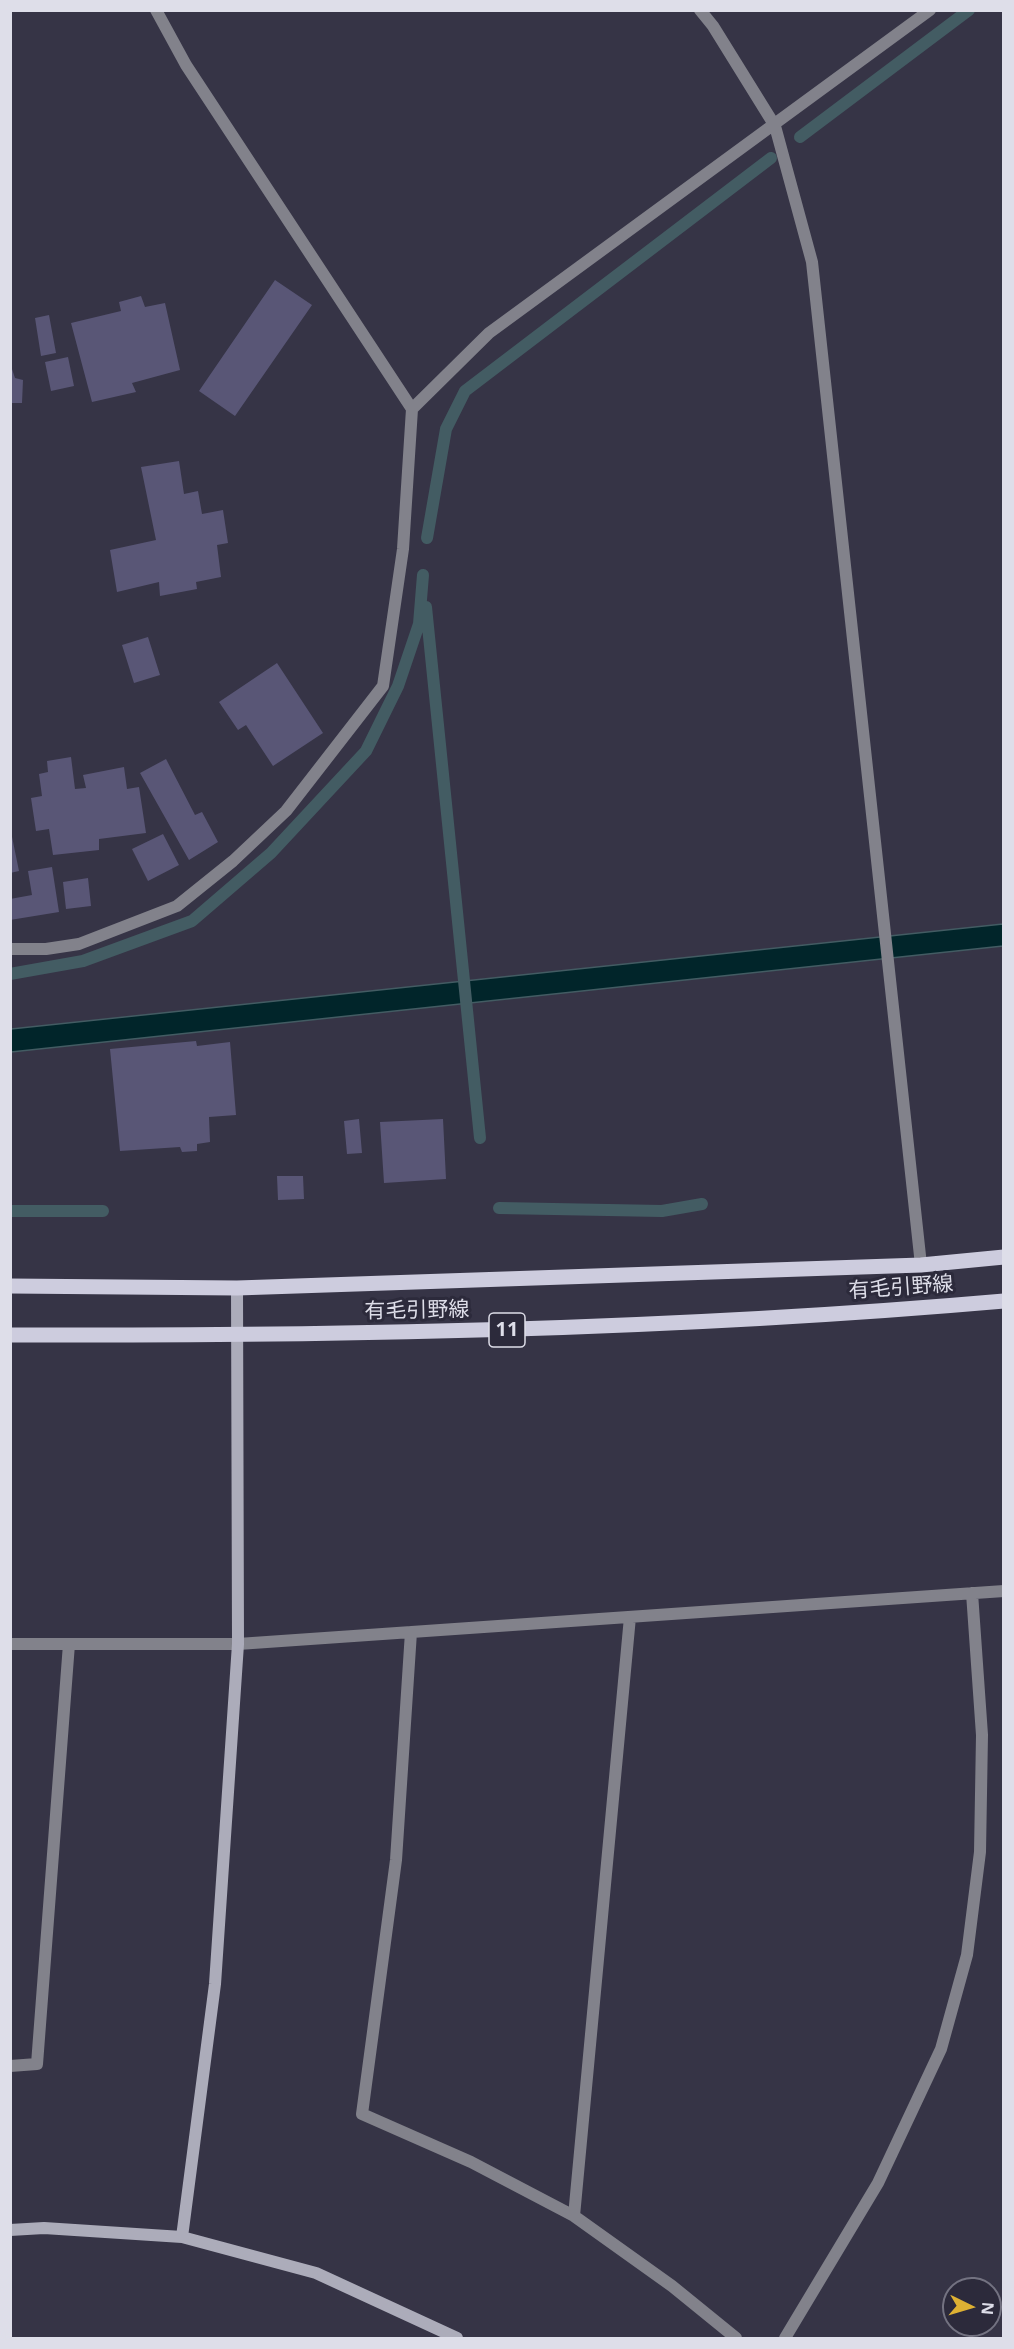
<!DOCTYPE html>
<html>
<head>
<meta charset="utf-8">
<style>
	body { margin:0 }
	#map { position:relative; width:1014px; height:2349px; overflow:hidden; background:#363446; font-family:"Open Sans",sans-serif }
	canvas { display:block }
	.frame { position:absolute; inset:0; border:12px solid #dedee9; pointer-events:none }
	.north { position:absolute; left:942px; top:2277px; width:60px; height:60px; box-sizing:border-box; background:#2c2a3b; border:2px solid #737281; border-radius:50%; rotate:95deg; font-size:16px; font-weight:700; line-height:24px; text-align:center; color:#dedee9 }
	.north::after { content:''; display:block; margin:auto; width:21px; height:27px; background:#deb133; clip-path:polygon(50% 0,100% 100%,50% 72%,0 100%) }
</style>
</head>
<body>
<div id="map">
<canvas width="1014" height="2349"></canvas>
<div class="frame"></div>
<div class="north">N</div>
</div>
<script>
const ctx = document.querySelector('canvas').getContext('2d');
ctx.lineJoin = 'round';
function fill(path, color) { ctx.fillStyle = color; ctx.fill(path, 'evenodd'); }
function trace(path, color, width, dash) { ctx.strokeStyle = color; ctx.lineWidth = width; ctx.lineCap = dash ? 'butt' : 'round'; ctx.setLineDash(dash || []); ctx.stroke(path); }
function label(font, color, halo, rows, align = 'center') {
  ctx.font = font + ' "Open Sans","Noto Sans JP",sans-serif'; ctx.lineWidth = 6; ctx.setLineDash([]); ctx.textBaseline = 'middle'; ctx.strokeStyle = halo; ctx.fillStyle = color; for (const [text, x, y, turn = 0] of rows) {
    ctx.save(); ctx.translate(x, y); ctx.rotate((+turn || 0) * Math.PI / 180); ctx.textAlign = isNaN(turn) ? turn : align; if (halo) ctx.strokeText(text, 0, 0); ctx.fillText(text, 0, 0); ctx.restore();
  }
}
const water = new Path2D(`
	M1003 924V946L11 1052V1029Z`);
fill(water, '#01252a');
trace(water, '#435c63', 1.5);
trace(new Path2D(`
	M800 137 969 10
	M427 538 446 429 465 391 771 158
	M426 607 480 1138
	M10 974 83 961 192 921 271 853 366 751 398 686 419 624 423 575
	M499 1208 662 1211 702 1204
	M10 1211H103`), '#435c63', 12);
fill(new Path2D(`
	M275 280 312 305 235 416 199 391Z
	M141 296 145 307 165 303 180 370 132 383 136 392 92 402 71 323 121 311 119 302Z
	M49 315 56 353 41 356 35 318Z
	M68 357 74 386 51 391 45 362Z
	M10 363 15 378 23 380 22 403H10Z
	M179 461 184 494 198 491 202 514 223 510 228 543 217 545 221 577 196 582 197 589 160 596 159 582 117 592 110 550 156 540 141 467Z
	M148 637 160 675 134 683 122 645Z
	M277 663 323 733 273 766 246 725 238 730 219 702Z
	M71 757 75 789 86 788 83 775 124 767 127 789 139 787 146 833 99 839V850L53 855 49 829 36 831 31 798 42 796 39 774 48 772 47 761Z
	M166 759 195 815 202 812 218 842 189 860 140 773Z
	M10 827 19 871 10 873Z
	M163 834 179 865 148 881 132 849Z
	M52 867 59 912 10 920V899L32 895 28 871Z
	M88 878 91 906 66 909 63 882Z
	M196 1041 197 1046 230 1042 236 1115 209 1117 210 1142 197 1144V1151L182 1152 180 1147 120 1151 110 1049Z
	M359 1119 362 1153 347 1154 344 1121Z
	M443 1119 446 1179 384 1183 380 1122Z
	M277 1176H303L304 1199 278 1200Z`), '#595676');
trace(new Path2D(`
	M700 10 713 26 775 126 812 262 921 1265
	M412 409 489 333 930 10
	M10 949H46L79 944 177 906 233 861 286 811 383 686 403 549 412 409 186 65 156 10
	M411 1632 396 1860 362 2114 471 2162 574 2216 672 2286 736 2338
	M10 1644H238L1004 1591
	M10 2066 37 2064 69 1644
	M574 2216 630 1617
	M785 2338 878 2183 941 2049 967 1955 980 1852 982 1735 972 1593`), '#82828b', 12);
trace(new Path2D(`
	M10 2230 44 2228 182 2237 316 2273 457 2338
	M182 2237 215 1984 238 1644 237 1288`), '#acacba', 12);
trace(new Path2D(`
	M10 1286 237 1288 921 1265 1004 1257
	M10 1335C342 1336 673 1330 1004 1301`), '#cdccde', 15);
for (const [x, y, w] of [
	[507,1330,36]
]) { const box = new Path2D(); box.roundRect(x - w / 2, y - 17, w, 34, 4.5); ctx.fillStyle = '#2c2a3b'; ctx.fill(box); trace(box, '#dedee9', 1.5); }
label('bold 20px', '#dedee9', null, [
	["11",507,1330]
]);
label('21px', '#dedee9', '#2c2a3b', [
	["有毛引野線",901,1288,-4],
	["有毛引野線",417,1311,-1]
]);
</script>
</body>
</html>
